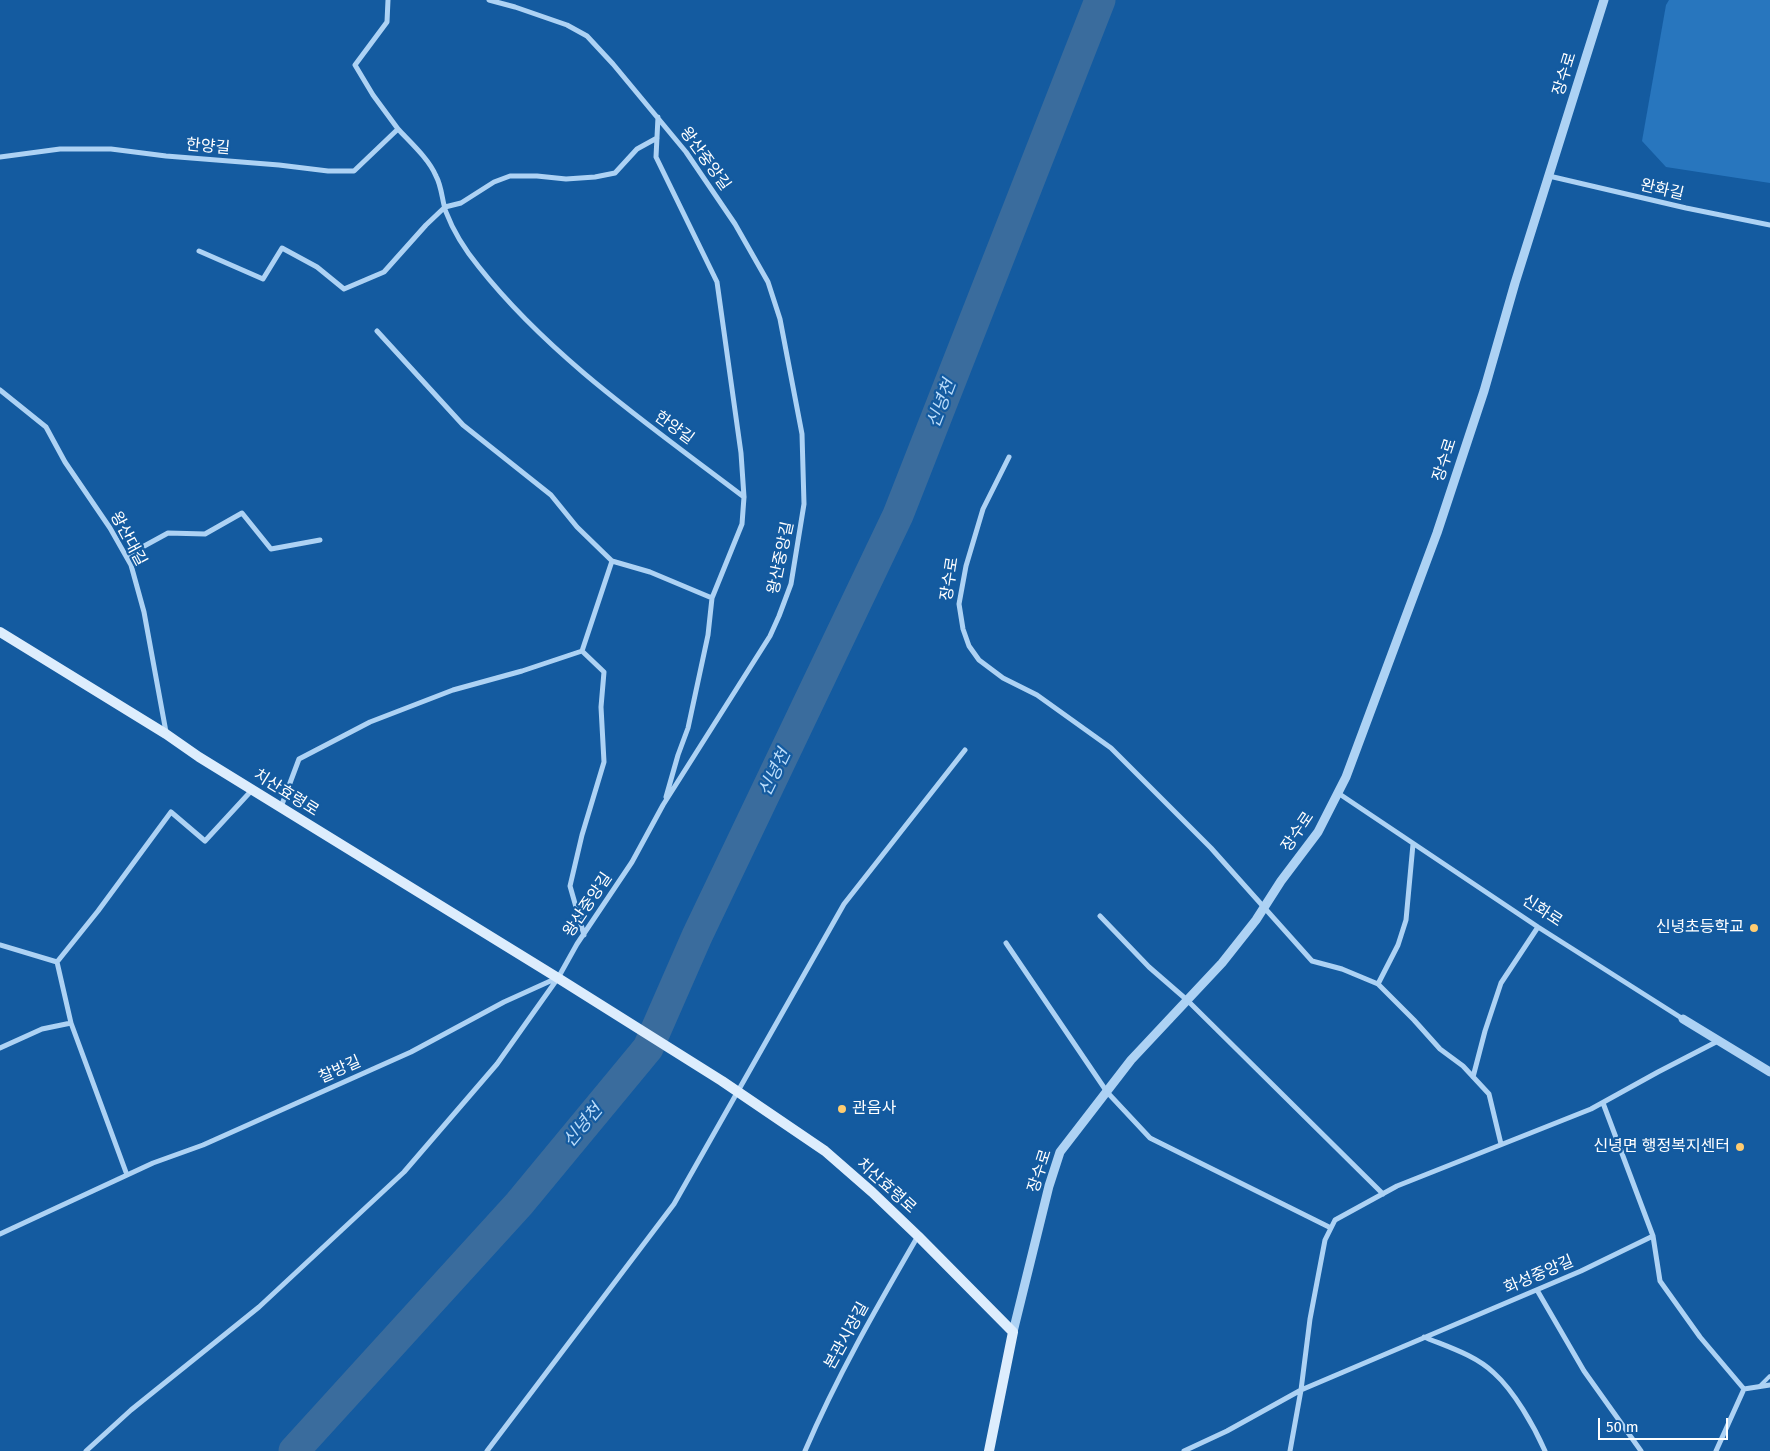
<!DOCTYPE html>
<html>
<head>
<meta charset="utf-8">
<style>
	body { margin:0 }
	#map { position:relative; width:1770px; height:1451px; overflow:hidden; background:#145ba0; font-family:"Fira Sans",sans-serif }
	canvas { display:block }
	.scale { position:absolute; left:1598px; top:1418px; width:130px; height:22px; box-sizing:border-box; border:2px solid #fff; border-top:0; padding-left:6px; font-size:15px; line-height:18px; white-space:nowrap; color:#fff; -webkit-text-stroke:4px #145ba0; paint-order:stroke }
</style>
</head>
<body>
<div id="map">
<canvas width="1770" height="1451"></canvas>
<div class="scale">50 m</div>
</div>
<script>
const ctx = document.querySelector('canvas').getContext('2d');
ctx.lineJoin = 'round';
function fill(path, color) { ctx.fillStyle = color; ctx.fill(path, 'evenodd'); }
function trace(path, color, width, dash) { ctx.strokeStyle = color; ctx.lineWidth = width; ctx.lineCap = dash ? 'butt' : 'round'; ctx.setLineDash(dash || []); ctx.stroke(path); }
function label(font, color, halo, rows, align = 'center') {
  ctx.font = font + ' "Fira Sans","Noto Sans KR",sans-serif'; ctx.lineWidth = 4.5; ctx.setLineDash([]); ctx.textBaseline = 'middle'; ctx.strokeStyle = halo; ctx.fillStyle = color; for (const [text, x, y, turn = 0] of rows) {
    ctx.save(); ctx.translate(x, y); ctx.rotate((+turn || 0) * Math.PI / 180); ctx.textAlign = isNaN(turn) ? turn : align; if (halo) ctx.strokeText(text, 0, 0); ctx.fillText(text, 0, 0); ctx.restore();
  }
}
fill(new Path2D(`
	M1669 0H1770V183L1666 167 1642 141 1666 5Z`), '#2876be');
trace(new Path2D(`
	M294 1451 519 1204 648 1048 697 936 898 515 1100 0`), '#3a6c9d', 31);
trace(new Path2D(`
	M1759 1387 1770 1376`), '#add2f4', 4);
trace(new Path2D(`
	M388 0 387 22 355 65 373 95 398 129
	M658 117 656 157 717 282 741 453 744 497 742 524 712 598 708 635 688 728 678 755 666 797
	M0 157 60 149H111L166 156 279 165 328 171H354L398 129C410 142 429 159 436 176 442 187 442 201 446 212 454 233 465 250 479 267 551 358 652 427 744 497
	M1549 176 1686 208 1770 225
	M199 251 263 279 282 248 317 267 344 289 384 272 426 225 445 207 461 203 494 182 510 176H537L566 179 595 177 615 173 637 149 657 138
	M377 331 463 425 551 495 577 527 612 561 650 572 712 598
	M0 390 46 427 65 462 110 528 131 565 144 612 166 732
	M1009 457 983 509 966 566 959 604 963 629 969 646 979 660 1003 678 1037 695 1111 748 1211 848 1312 961 1342 969 1378 984 1414 1020 1440 1049 1463 1066 1489 1094 1501 1144
	M126 556 168 533 205 534 242 513 271 549 320 540
	M582 651 604 672 601 707 604 762 582 835 570 886 584 935
	M1338 793 1538 927 1683 1019
	M281 807 299 759 370 722 453 690 522 671 582 651 612 561
	M1100 916 1149 967 1187 1000 1383 1194
	M1006 943 1107 1092 1150 1138 1331 1228
	M0 945 57 962 71 1023
	M57 962 98 911 171 812 205 841 252 790
	M1378 984 1398 945 1406 920 1413 844
	M0 1048 42 1029 71 1023 127 1175
	M1473 1077 1485 1031 1501 983 1538 927
	M0 1234 153 1163 203 1145 411 1052 504 1002 557 978
	M1653 1236 1660 1281 1700 1337 1744 1389
	M1537 1290 1584 1371 1641 1451
	M1424 1337C1448 1347 1475 1355 1494 1373 1514 1391 1534 1426 1545 1451
	M86 1451 131 1410 259 1307 404 1172 497 1064 558 978 577 944 632 862 663 805 770 636 779 616 791 584 804 504 802 434 780 319 768 282 735 224 686 152 613 64 587 36 567 25 515 7 489 0
	M487 1451 674 1204 844 904 965 750
	M805 1451C837 1376 877 1307 918 1236
	M1184 1451 1227 1431 1301 1390 1581 1271 1653 1236 1603 1103
	M1290 1451 1301 1390 1310 1319 1325 1240 1335 1220 1397 1186 1591 1109 1658 1072 1718 1041
	M1716 1451 1744 1389 1770 1385`), '#add2f4', 5);
trace(new Path2D(`
	M1683 1019 1770 1072
	M1013 1332 1049 1186 1060 1152 1131 1060 1222 963 1256 920 1281 881 1318 832 1346 777 1437 533 1484 391 1515 283 1604 0`), '#add2f4', 9);
trace(new Path2D(`
	M0 632 166 734 199 757 558 978 722 1081 825 1151 872 1192 918 1236 1013 1332 989 1451`), '#ddedfd', 10);
for (const [x, y, r, color] of [
	[1754,928,5,"#ffcc70"],
	[842,1109,5,"#ffcc70"],
	[1740,1147,5,"#ffcc70"]
]) { const dot = new Path2D(); dot.arc(x, y, r, 0, 2 * Math.PI); ctx.fillStyle = color; ctx.fill(dot); trace(dot, '#145ba0', 2); }
label('16px', '#fff', '#145ba0', [
	["장수로",1565,74,-73],
	["한양길",208,147,5],
	["왕산중앙길",705,159,54],
	["완화길",1662,190,13],
	["한양길",674,428,36],
	["장수로",1445,460,-72],
	["왕산대길",128,539,62],
	["왕산중앙길",781,558,-78],
	["장수로",950,579,-81],
	["치산효령로",286,793,32],
	["장수로",1298,832,-56],
	["왕산중앙길",588,905,-56],
	["신화로",1542,911,33],
	["찰방길",340,1070,-24],
	["장수로",1040,1171,-72],
	["치산효령로",886,1186,42],
	["화성중앙길",1539,1275,-23],
	["본관시장길",847,1336,-61]
]);
label('16px', '#fff', '#145ba0', [
	["신녕초등학교",1744,928],
	["관음사",852,1109,"left"],
	["신녕면 행정복지센터",1730,1147]
], 'right');
label('italic 18px', '#badcfa', '#145ba0', [
	["신녕천",942,404,-69],
	["신녕천",775,773,-64],
	["신녕천",583,1126,-50]
]);
</script>
</body>
</html>
